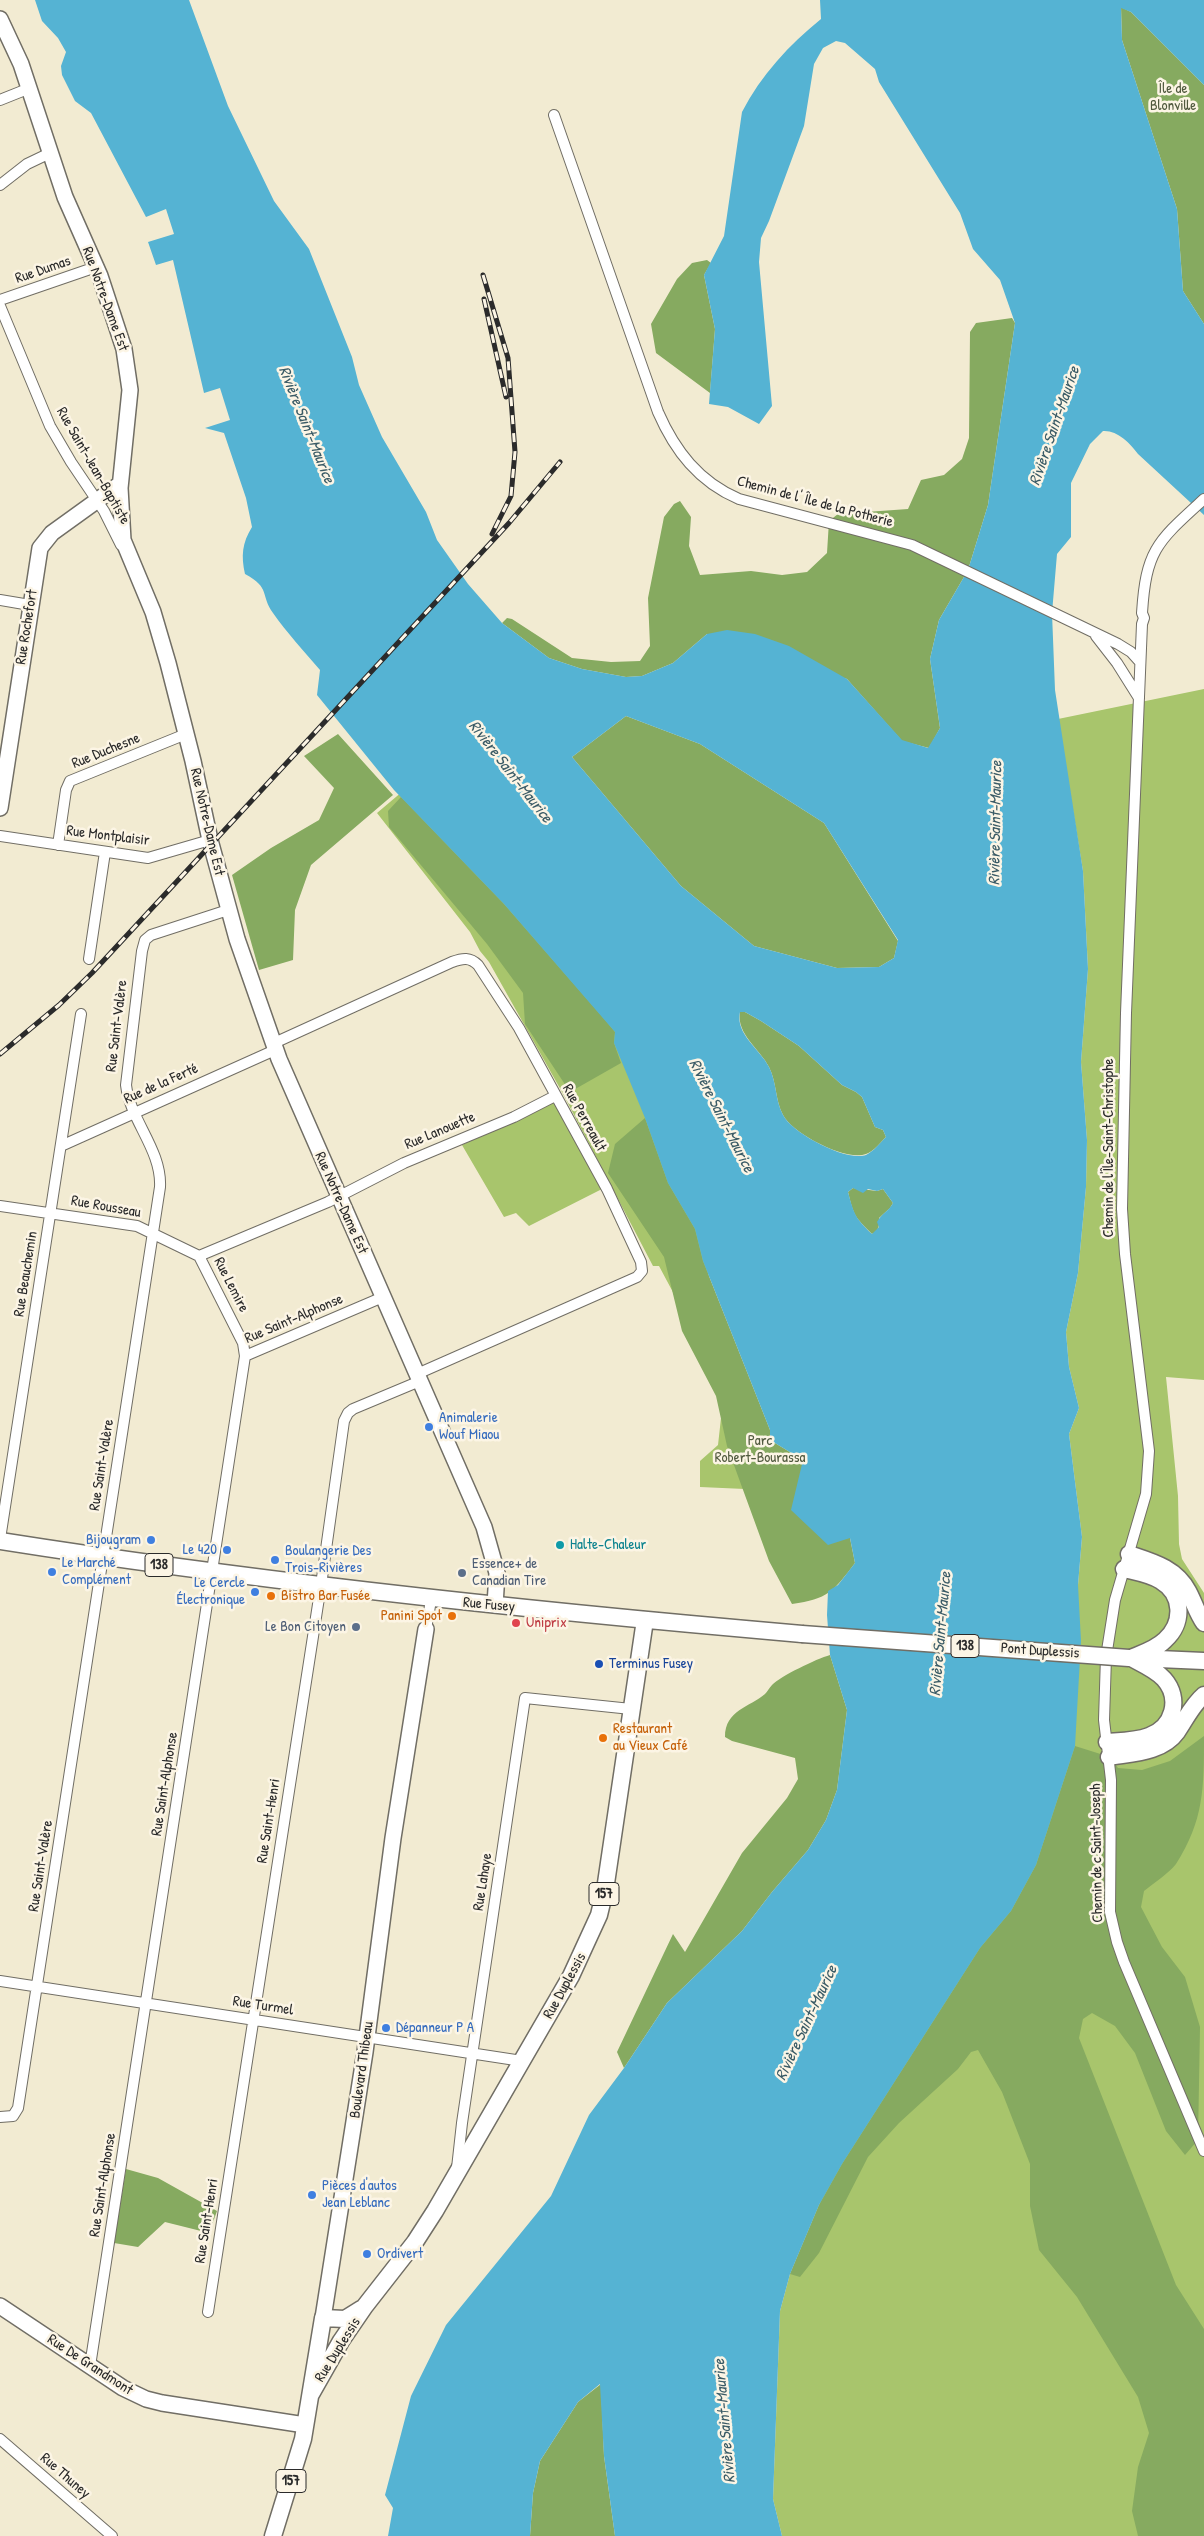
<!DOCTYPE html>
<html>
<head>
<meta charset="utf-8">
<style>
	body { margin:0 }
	canvas { display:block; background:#f2ebd2 }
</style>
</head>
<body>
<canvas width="1204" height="2536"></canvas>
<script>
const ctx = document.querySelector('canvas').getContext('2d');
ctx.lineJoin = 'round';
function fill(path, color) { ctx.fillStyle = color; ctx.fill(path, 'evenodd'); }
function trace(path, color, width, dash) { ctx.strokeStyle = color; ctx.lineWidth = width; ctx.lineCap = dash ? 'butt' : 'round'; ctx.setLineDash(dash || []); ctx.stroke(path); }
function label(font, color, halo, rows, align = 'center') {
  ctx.font = font + ' "Patrick Hand",sans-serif'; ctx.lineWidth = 5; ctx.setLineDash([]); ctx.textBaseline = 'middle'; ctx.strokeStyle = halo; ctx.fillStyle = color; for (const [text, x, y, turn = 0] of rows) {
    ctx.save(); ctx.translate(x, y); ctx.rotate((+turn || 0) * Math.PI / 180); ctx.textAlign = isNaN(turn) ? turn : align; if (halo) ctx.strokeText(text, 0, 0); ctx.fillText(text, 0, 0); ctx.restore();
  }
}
fill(new Path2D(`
	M1204 689V1380L1166 1377 1178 1496 1179 1544 1182 1559 1204 1593V2536H782L773 2499 780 2311 790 2274 1078 1585 1082 1537 1069 1434 1079 1408 1069 1367 1066 1332 1078 1273 1086 1187 1087 1140 1081 1062 1088 969 1083 871 1058 719Z
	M403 791 619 1028 701 1231 745 1489 700 1487V1461L718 1445 723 1400 699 1341 659 1266H653L562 1092 489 962 480 951 470 932 377 813Z
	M559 1099 602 1189 529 1226 516 1213 504 1217 462 1145Z`), '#a8c56c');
fill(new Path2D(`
	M1121 7 1131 12 1204 85V324L1183 291 1177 209 1122 40Z
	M707 260 711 263 704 275 715 329 710 393 656 353 651 324 677 279 692 263Z
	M1012 318 1015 323 988 505 968 570 939 620 930 659 940 728 929 748 902 741 847 679 707 634 673 663 642 676 626 677 582 669 549 658 502 623 507 618 512 619 572 658 611 662 640 661 650 646 648 598 664 517 674 504 680 501 691 517 689 546 700 575 751 571 782 575 807 572 827 553 829 521 838 514 908 509 921 480 944 475 962 459 969 438 970 332 976 323Z
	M626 716 700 744 824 823 898 941 894 958 879 967 837 968 754 946 681 886 572 757Z
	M338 734 393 795 311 865 295 910 293 960 259 970 232 875 271 848 319 820 334 788 304 756Z
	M401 797 504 904 606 1021 615 1032 614 1043 621 1063 570 1092 525 1024 523 993 487 944 389 827 388 811Z
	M740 1012H745L761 1021 799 1046 842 1085 856 1092 862 1097 875 1127 883 1130 886 1137C880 1143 874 1151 866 1154 846 1162 792 1133 783 1115 775 1100 777 1083 769 1067 760 1049 736 1034 740 1012Z
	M645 1118 668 1183 695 1229 703 1261 770 1430V1440L803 1460 850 1538 855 1563C833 1592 828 1599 792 1604L769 1561 727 1446 716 1396 682 1331 664 1257 608 1173 615 1144Z
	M853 1188 877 1191 883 1189 893 1203 890 1208 879 1218C879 1225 880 1230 872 1234 854 1216 854 1216 848 1192Z
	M830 1655 847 1710 837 1790 826 1820 808 1850 772 1892 742 1931 667 2003 624 2068 617 2052 673 1934 685 1952 742 1853 787 1798 798 1779 795 1758 732 1741 725 1737C725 1710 750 1707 765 1694 767 1692 769 1688 772 1685 781 1676 816 1659 830 1655Z
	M1204 1736C1204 1788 1204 1820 1176 1864 1168 1874 1154 1883 1144 1891L1141 1907 1162 1947 1185 1977 1200 2027 1198 2140 1185 2155 1166 2131 1135 2053 1115 2026 1092 2013 1083 2019 1079 2038 1176 2285 1204 2329V2536H1138L1132 2511 1138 2467 1149 2433 1138 2397 1077 2297 1039 2250 1030 2206V2164L1002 2092 978 2050 971 2052 958 2069 899 2123 868 2157 819 2253 800 2277 790 2274 819 2205 842 2164 980 1948 1011 1911 1036 1865 1075 1746 1110 1757 1118 1768 1142 1770 1170 1761Z
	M126 2169 158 2178 217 2211 209 2233 165 2222 138 2247 114 2243Z
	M601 2384 604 2456 615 2536H530L533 2493 540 2461 578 2402Z`), '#86aa60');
fill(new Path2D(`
	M35 0H189L228 106 274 201 309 249 352 357 359 385 382 437 426 512 437 540 468 584 502 623 549 658 582 669 626 677 642 676 673 663 707 634 727 630 755 634 789 646 847 679 902 740 928 748 940 728 930 659 939 620 968 570 988 505 1015 323 1000 280 973 249 960 213 879 82 875 69 845 43 836 41 823 48 814 64 804 126 769 221 761 238 759 262 772 406 759 424 728 407 709 404 715 329 704 275 724 236 742 112C761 75 789 45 821 19L820 0H1204V85L1131 12 1121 8 1122 40 1177 209 1183 291 1204 324V515L1138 454C1130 443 1117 430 1103 431L1090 444 1071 483V537L1057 554 1052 613 1055 690 1083 871 1088 969 1081 1062 1087 1140 1086 1187 1078 1273 1066 1332 1069 1367 1079 1408 1069 1434 1082 1537 1078 1585 1081 1641 1075 1746 1036 1865 1011 1911 980 1948 842 2164 819 2205 790 2274 780 2311 773 2499 782 2536H615L604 2456 600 2384 578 2402 540 2461 533 2493 530 2536H388L393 2508 385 2495 411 2396 446 2325 551 2196 589 2115 624 2068 667 2003 742 1931 772 1892 808 1850 826 1820 837 1790 847 1710 830 1655 827 1615 828 1591 838 1585 855 1563 850 1538 828 1545 791 1510 803 1460 770 1440V1430L703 1261 695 1229 668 1183 645 1118 614 1043 615 1032 504 904 394 790 317 695 320 670C304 651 287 633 273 613 260 595 271 588 245 574 241 556 242 543 252 527L246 498 224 433 205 428 230 420 220 388 204 393 173 260 156 265 148 242 174 234 166 209 146 217 91 113 75 101 62 75 61 66 66 52 58 38 42 21ZM626 716 700 744 824 823 898 940 894 958 879 967 837 968 754 946 681 886 572 757ZM740 1012H745L761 1021 799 1046 842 1085 856 1092 862 1097 875 1127 883 1130 886 1137C880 1143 874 1151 866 1155 846 1162 792 1133 783 1115 775 1100 777 1083 769 1067 760 1049 735 1034 740 1012ZM853 1188 863 1193 868 1189 877 1191 883 1189 893 1203C889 1211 881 1214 877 1222L879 1227 872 1234C855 1218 854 1214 848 1192Z`), '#55b3d3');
const street = new Path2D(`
	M0 100 30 88
	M554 115 658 412C675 451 699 482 739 499L912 545 1118 644 1131 652 1140 662
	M0 185 27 164 50 153
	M0 300 96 267
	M0 306 50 426 71 462 104 511 121 545
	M1204 499C1158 541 1146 549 1142 613L1144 618 1142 624 1126 1013 1122 1209 1125 1254 1149 1451 1146 1494 1115 1600 1106 1657 1104 1720 1111 1780 1110 1912 1117 1942 1124 1962 1204 2151
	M0 600 30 605
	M1096 636 1117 663 1139 698
	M0 836 148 858 210 840
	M58 845 66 790 70 781 186 734
	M89 959 105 852
	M272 1044 452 962C463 958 470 957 478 965L519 1028 607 1189 641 1262 642 1271 637 1277 417 1374
	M61 1146 275 1050
	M0 1206 137 1226 199 1256 328 1202 404 1163 514 1117 555 1096
	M199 1256 243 1343 245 1356
	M0 1539 81 1014
	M426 1629 431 1600
	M0 1981 522 2061
	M0 2117 13 2116 18 2108 160 1187C162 1150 130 1120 126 1085L142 951 145 940 151 935 228 910
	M457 2168 462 2123 525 1698 631 1709
	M208 2312 321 1585 344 1421 348 1413 353 1409 420 1381
	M90 2366 245 1356 383 1297
	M0 2439 112 2536`);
const secondary = new Path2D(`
	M0 19 21 64 65 197 100 276 124 349 130 390 120 488 123 540 153 612 168 663 193 761 210 840 237 939 279 1059 484 1527 497 1573 495 1605
	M0 808 40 548 52 533 120 484
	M0 2306 123 2388 146 2399 162 2403 305 2425
	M323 2318 365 2052 393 1838 426 1629`);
const primary = new Path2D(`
	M0 1541C266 1583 533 1611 802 1634
	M1129 1554C1153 1562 1176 1568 1188 1591 1194 1602 1197 1613 1204 1623
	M1124 1569C1136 1572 1150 1574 1161 1581 1183 1594 1184 1623 1165 1640 1156 1649 1143 1653 1131 1658
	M1136 1658 1204 1661
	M1107 1742C1121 1741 1136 1741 1149 1736 1174 1727 1181 1698 1164 1679 1156 1670 1142 1664 1131 1658
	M1109 1757C1131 1753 1162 1753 1177 1732 1186 1719 1192 1705 1204 1695
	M311 2394 341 2341 365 2306 415 2242 435 2211 571 1976 599 1915 605 1890 645 1620
	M273 2536 303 2439 323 2318 345 2319 361 2309`);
trace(street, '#716e65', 12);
trace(secondary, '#716e65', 18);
trace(primary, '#716e65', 19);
trace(street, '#fff', 10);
trace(secondary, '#fff', 15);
trace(primary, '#fff', 16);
const rail = new Path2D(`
	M483 275 508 358 515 452 511 496 492 534
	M484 299 506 397
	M0 1054 59 1005 92 973 509 523 560 462`);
trace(rail, '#2b2b2b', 5);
trace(rail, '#fcf5e5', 3, [9]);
const primaryBridge = new Path2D(`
	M802 1634 1129 1658`);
trace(primaryBridge, '#716e65', 19, []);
trace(primaryBridge, '#fff', 16);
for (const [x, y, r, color] of [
	[429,1427,5,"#3f7fe0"],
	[151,1540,5,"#3f7fe0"],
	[560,1545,5,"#0f9aa8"],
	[227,1550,5,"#3f7fe0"],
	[275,1560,5,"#3f7fe0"],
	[52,1572,5,"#3f7fe0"],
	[462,1573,5,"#5c6f8a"],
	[255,1592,5,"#3f7fe0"],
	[271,1596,5,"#e8710a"],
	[452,1616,5,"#e8710a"],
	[516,1623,5,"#e0444e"],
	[356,1627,5,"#5c6f8a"],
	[599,1664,5,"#1a4fb4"],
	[603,1738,5,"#e8710a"],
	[386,2028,5,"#3f7fe0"],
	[312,2195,5,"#3f7fe0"],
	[367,2254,5,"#3f7fe0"]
]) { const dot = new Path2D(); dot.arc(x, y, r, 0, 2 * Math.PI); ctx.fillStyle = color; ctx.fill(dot); trace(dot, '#fcf5e5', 2); }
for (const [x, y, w] of [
	[159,1565,28],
	[965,1646,28],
	[604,1894,30],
	[291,2481,30]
]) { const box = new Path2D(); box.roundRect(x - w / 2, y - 11.5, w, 23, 4); ctx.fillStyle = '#fcf5e5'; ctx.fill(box); trace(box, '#2b2b2b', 1); }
label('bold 14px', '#2b2b2b', null, [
	["138",159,1565],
	["138",965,1646],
	["157",604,1894],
	["157",291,2481]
]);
label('15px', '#50593e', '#fcf5e5', [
	["Île de",1173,89],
	["Blonville",1173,106],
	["Parc",760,1441],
	["Robert-Bourassa",760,1458]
]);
label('15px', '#2b2b2b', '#fcf5e5', [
	["Rue Dumas",43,270,-19],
	["Rue Notre-Dame Est",105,299,70],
	["Rue Saint-Jean-Baptiste",93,466,60],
	["Chemin de l' Île de la Potherie",815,502,15],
	["Rue Rochefort",27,627,-81],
	["Rue Duchesne",106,751,-22],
	["Rue Notre-Dame Est",207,822,77],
	["Rue Montplaisir",108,836,7],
	["Rue Saint-Valère",117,1026,-83],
	["Rue de la Ferté",161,1084,-24],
	["Rue Perreault",584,1118,61],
	["Rue Lanouette",440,1131,-23],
	["Chemin de l'Île-Saint-Christophe",1109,1148,-90],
	["Rue Notre-Dame Est",341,1203,66],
	["Rue Rousseau",106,1207,10],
	["Rue Beauchemin",26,1274,-81],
	["Rue Lemire",231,1285,63],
	["Rue Saint-Alphonse",294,1319,-23],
	["Rue Saint-Valère",102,1465,-81],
	["Rue Fusey",489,1605,5],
	["Pont Duplessis",1040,1651,4],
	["Rue Saint-Alphonse",165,1784,-81],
	["Rue Saint-Henri",269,1821,-81],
	["Chemin de c Saint-Joseph",1097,1853,-91],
	["Rue Saint-Valère",41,1866,-81],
	["Rue Lahaye",483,1882,-81],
	["Rue Duplessis",565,1986,-61],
	["Rue Turmel",263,2006,9],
	["Boulevard Thibeau",362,2070,-82],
	["Rue Saint-Alphonse",103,2185,-81],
	["Rue Saint-Henri",207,2221,-81],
	["Rue Duplessis",338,2350,-58],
	["Rue De Grandmont",90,2365,33],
	["Rue Thuney",65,2476,41]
]);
label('15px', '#366cbe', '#fcf5e5', [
	["Animalerie",439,1418],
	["Wouf Miaou",439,1435],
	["Bijougram",141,1540,"right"],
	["Le 420",217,1550,"right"],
	["Boulangerie Des",285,1551],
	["Trois-Rivières",285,1568],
	["Le Marché",62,1563],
	["Complément",62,1580],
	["Le Cercle",245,1583,"right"],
	["Électronique",245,1600,"right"],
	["Dépanneur P A",396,2028],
	["Pièces d'autos",322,2186],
	["Jean Leblanc",322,2203],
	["Ordivert",377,2254]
], 'left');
label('15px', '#0d838f', '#fcf5e5', [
	["Halte-Chaleur",570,1545]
], 'left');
label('15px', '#4e5e75', '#fcf5e5', [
	["Essence+ de",472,1564],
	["Canadian Tire",472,1581],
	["Le Bon Citoyen",346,1627,"right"]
], 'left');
label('15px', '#c56008', '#fcf5e5', [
	["Bistro Bar Fusée",281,1596],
	["Panini Spot",442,1616,"right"],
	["Restaurant",613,1729],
	["au Vieux Café",613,1746]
], 'left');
label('15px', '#be3a42', '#fcf5e5', [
	["Uniprix",526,1623]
], 'left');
label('15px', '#164399', '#fcf5e5', [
	["Terminus Fusey",609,1664]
], 'left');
label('italic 16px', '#3a5b66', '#fcf5e5', [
	["Rivière Saint-Maurice",306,425,68],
	["Rivière Saint-Maurice",1055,426,-71],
	["Rivière Saint-Maurice",510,772,52],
	["Rivière Saint-Maurice",996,823,-89],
	["Rivière Saint-Maurice",721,1116,63],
	["Rivière Saint-Maurice",941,1634,-85],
	["Rivière Saint-Maurice",807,2023,-65],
	["Rivière Saint-Maurice",725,2421,-95]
]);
</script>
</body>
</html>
